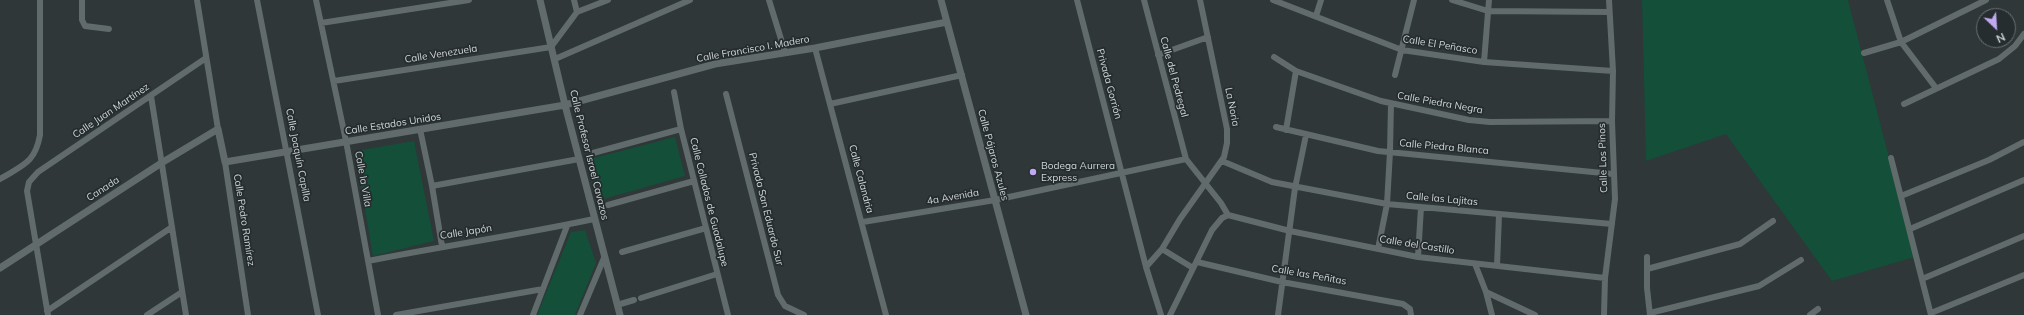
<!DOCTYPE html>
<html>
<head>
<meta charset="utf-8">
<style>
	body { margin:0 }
	#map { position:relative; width:2024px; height:315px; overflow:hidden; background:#2f3738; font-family:Mulish,sans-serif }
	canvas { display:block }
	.north { position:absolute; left:1976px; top:8px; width:40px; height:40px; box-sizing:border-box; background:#252d2e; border:1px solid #6a7172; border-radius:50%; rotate:155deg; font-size:11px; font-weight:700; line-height:16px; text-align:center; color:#d1d6d7 }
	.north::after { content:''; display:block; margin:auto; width:14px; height:18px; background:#c2a8f2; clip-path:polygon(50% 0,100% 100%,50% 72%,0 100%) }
</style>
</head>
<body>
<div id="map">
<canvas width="2024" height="315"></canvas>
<div class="north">N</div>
</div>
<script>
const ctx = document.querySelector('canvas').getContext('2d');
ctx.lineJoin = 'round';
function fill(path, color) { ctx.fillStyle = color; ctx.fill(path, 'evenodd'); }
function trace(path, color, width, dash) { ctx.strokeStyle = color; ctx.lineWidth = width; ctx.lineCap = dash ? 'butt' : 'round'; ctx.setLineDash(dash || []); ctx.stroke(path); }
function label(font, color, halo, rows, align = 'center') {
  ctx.font = font + ' Mulish,sans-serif'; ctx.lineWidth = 3.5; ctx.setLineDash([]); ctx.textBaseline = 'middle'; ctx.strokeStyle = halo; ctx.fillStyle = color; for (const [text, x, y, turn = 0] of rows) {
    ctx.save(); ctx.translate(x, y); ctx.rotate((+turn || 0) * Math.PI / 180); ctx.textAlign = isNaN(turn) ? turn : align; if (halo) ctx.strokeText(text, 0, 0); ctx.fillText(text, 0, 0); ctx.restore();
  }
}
fill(new Path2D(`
	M1642 0H1848L1915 257 1832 281 1726 134 1646 161Z
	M675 137 685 176 600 200 590 159Z
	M414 141 434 241 373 256 355 151Z
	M585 230 596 263 575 315H537L571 232Z`), '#134f39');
trace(new Path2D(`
	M82 0V20L85 26 109 29
	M197 0 218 129
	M257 0 318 315
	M316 0 346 141 378 315
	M574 0 577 12
	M769 0 785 52
	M1077 0 1146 267 1161 315
	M1144 0 1186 159
	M1273 0 1402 50 1484 62 1613 71
	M1452 0 1488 11 1609 12
	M1887 0 1901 42 1936 88
	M1316 16 1321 0
	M321 23 469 0
	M815 48 886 315
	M1864 53 1901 42 1986 0
	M1158 55 1208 37
	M1274 57 1296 71 1381 101 1469 120 1490 122 1612 121
	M555 59 690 0
	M1484 62 1489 0
	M1395 75 1414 0
	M334 81 551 47 577 12 608 0
	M674 92 681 129 728 315
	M726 94 778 295 785 306 804 315
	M151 96 186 315
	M830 104 962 75
	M1904 104 1999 59 2015 46 2024 34
	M1276 127 1378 151 1613 174
	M420 129 432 186 442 246
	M1286 130 1296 71
	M593 153 681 129
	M1891 158 1931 315
	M1222 161 1272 182 1387 204 1612 224
	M225 162 248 315
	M0 179C23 165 35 163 40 135V0
	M432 186 579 159
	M1901 196 1989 160 2024 142
	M608 205 694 181
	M1228 215 1290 231 1418 257 1605 278
	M863 222 995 200 1186 159 1221 203 1228 215 1222 218 1212 230 1170 315
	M1910 229 2024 180
	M1162 249 1180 219 1224 157 1227 143V129L1200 0
	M1378 249 1387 204 1390 152 1391 104
	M622 252 706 228
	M1418 257 1421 207
	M1647 257V288L1650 315
	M368 261C443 246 519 235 594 219
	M1197 262 1282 282 1403 304 1410 309 1411 315
	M1475 264 1486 292 1492 315
	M1497 266 1499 215
	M1146 267 1162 249 1193 268
	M1647 269 1740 244 1773 221
	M1922 279 2024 236
	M1486 292 1535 315
	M641 298 717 274
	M617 305 634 300
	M47 311 172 227
	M1650 313 1759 286 1801 260
	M1931 313 2024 275
	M48 315 27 191 29 182 38 172 206 58
	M147 315 182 292
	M396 315 543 289
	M533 315 567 226
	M580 315 604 258
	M1278 315 1295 188 1306 135
	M1604 315 1605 278 1615 199 1612 121 1613 71 1609 0
	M1810 315 1818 309`), '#616b6c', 6);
trace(new Path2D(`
	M540 0 565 105 620 315
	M941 0 1026 315
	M0 268 163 162 218 129 225 162 565 105 715 64 815 48 947 22`), '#616b6c', 7);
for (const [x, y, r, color] of [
	[1033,172,4,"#c2a8f2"]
]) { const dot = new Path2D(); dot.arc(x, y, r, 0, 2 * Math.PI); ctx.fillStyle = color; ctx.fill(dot); trace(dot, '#252d2e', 1.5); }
label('10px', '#d1d6d7', '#252d2e', [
	["Calle El Peñasco",1440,45,9],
	["Calle Francisco I. Madero",753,49,-10],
	["Calle Venezuela",441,54,-9],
	["Calle del Pedregal",1174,77,75],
	["Privada Gorrión",1109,84,75],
	["Calle Piedra Negra",1440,103,10],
	["La Noria",1232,107,79],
	["Calle Juan Martínez",111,111,-34],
	["Calle Estados Unidos",393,124,-9],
	["Calle Piedra Blanca",1444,147,5],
	["Calle Joaquín Capilla",298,155,79],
	["Calle Profesor Israel Cavazos",589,155,76],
	["Calle Pájaros Azules",993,155,75],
	["Calle Los Pinos",1603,158,-92],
	["Calle la Villa",363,179,80],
	["Calle Calandria",861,179,75],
	["Canada",103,189,-33],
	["4a Avenida",953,197,-10],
	["Calle las Lajitas",1442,199,5],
	["Calle Collados de Guadalupe",709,202,76],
	["Privada San Eduardo Sur",766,209,76],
	["Calle Pedro Ramírez",244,220,81],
	["Calle Japón",466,232,-9],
	["Calle del Castillo",1417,245,9],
	["Calle las Peñitas",1309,275,10]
]);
label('10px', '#d1d6d7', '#252d2e', [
	["Bodega Aurrera",1041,166],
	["Express",1041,178]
], 'left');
</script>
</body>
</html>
